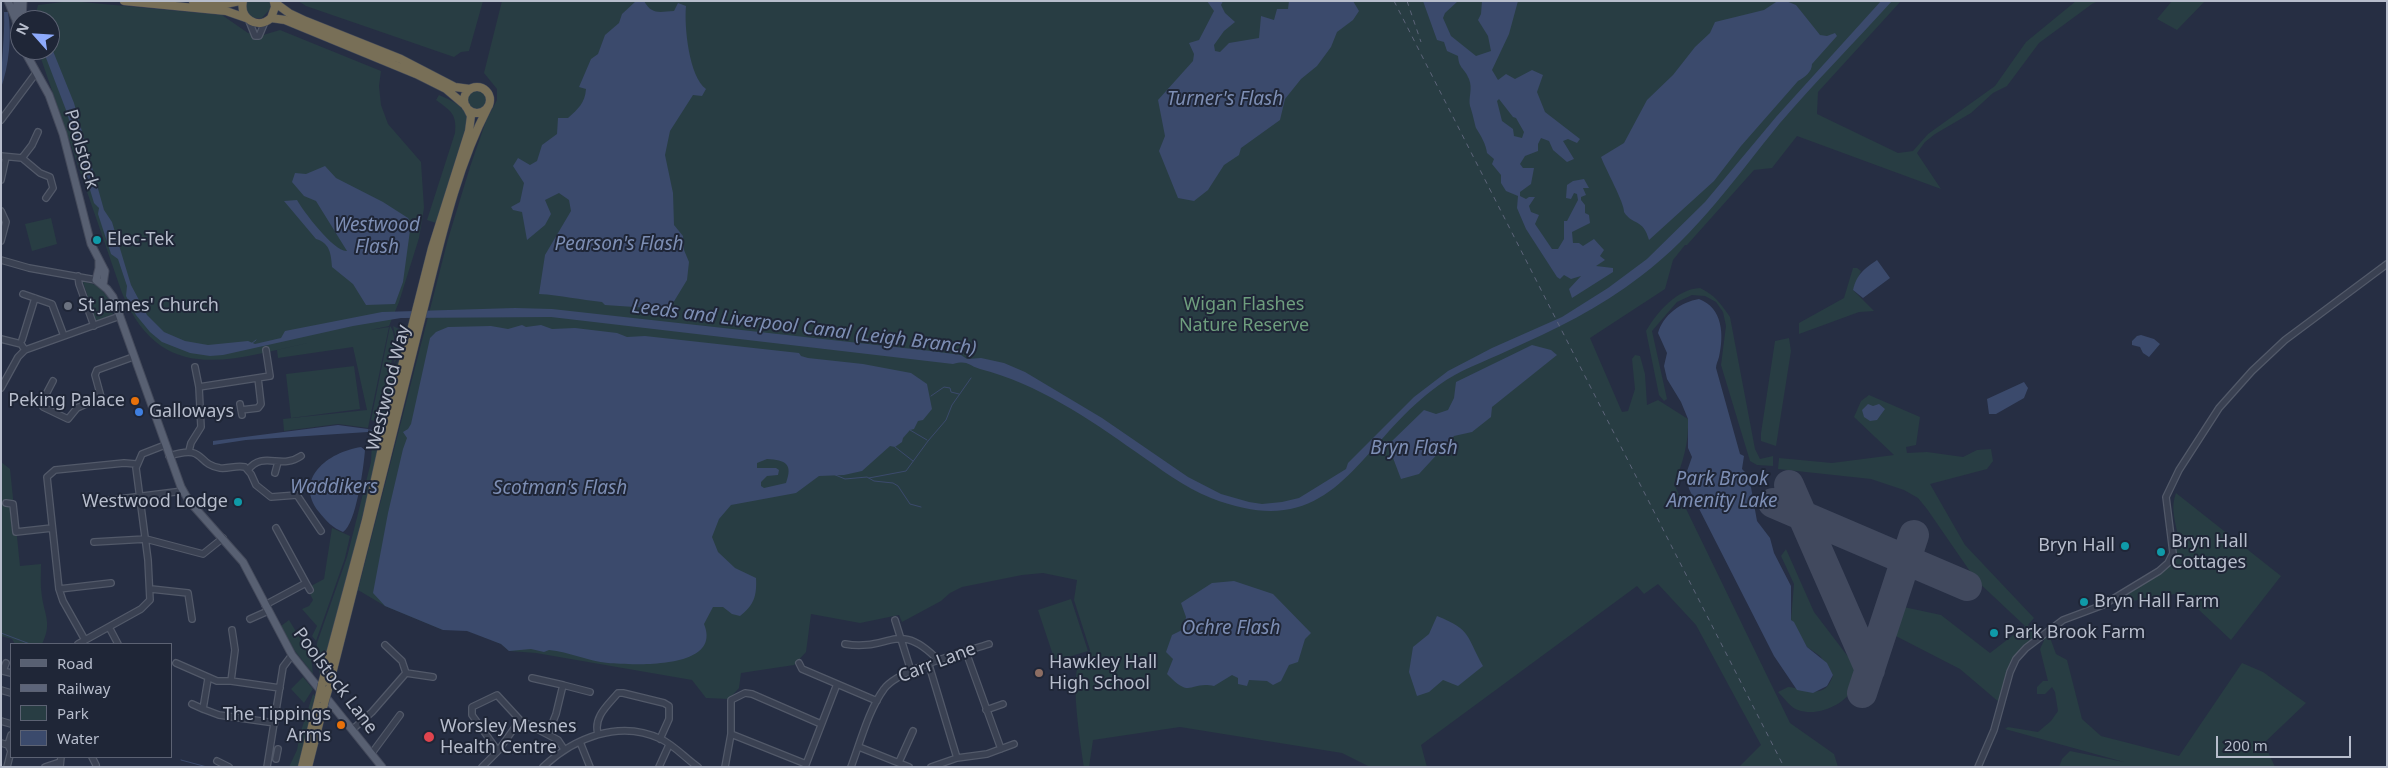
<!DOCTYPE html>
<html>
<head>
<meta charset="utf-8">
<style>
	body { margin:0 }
	#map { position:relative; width:2388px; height:768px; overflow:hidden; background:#262e43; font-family:"Noto Sans",sans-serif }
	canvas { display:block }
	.frame { position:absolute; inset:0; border:2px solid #b7bdcc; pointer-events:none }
	.legend { position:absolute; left:10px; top:643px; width:162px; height:115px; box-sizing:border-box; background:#1f2637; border:1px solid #5c6273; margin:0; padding:6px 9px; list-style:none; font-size:15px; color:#b7bdcc }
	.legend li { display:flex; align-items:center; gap:10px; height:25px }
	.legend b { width:25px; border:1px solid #5c6273 }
	.north { position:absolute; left:10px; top:10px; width:50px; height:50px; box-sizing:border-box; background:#1f2637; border:1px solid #5c6273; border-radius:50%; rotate:296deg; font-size:14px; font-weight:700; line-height:20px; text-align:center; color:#b7bdcc }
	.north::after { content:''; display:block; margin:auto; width:18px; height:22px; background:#8daafb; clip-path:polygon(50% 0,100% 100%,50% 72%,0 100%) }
	.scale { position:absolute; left:2216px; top:736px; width:135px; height:22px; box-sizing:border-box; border:2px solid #b7bdcc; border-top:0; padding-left:6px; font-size:15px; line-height:18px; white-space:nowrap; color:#b7bdcc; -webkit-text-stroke:4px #1f2637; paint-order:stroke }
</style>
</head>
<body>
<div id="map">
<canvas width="2388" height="768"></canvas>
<div class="frame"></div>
<ul class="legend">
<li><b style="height:6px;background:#586072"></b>Road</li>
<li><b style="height:6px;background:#5c6479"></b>Railway</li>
<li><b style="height:14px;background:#283d43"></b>Park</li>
<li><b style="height:14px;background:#3b4a6c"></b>Water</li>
</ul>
<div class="north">N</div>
<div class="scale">200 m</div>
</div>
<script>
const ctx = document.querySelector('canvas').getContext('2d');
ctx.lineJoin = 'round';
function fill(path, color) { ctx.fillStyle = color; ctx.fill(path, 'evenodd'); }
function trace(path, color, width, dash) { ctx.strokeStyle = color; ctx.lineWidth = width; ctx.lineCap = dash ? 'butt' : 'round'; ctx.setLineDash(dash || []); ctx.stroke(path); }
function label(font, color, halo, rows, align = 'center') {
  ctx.font = font + ' "Noto Sans",sans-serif'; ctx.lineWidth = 4; ctx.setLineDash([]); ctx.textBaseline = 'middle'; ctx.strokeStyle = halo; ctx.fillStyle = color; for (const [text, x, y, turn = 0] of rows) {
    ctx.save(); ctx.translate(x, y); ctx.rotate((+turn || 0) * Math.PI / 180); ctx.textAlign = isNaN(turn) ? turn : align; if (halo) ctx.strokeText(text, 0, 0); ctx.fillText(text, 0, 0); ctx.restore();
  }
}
fill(new Path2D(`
	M71 1 222 15 248 33 263 35 280 30 381 71 379 86 381 105 388 124 421 162 424 208 419 238 399 302 389 326 370 330 389 327 368 428 338 424 284 431 283 419 367 410 353 347 278 358 277 350 312 342C232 359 162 388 122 293L38 50H50V20H34L38 5Z
	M246 1H270V9L262 18H253L245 9Z
	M298 1H483L469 51 461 52 454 57 306 6Z
	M502 1H1901L1818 92 1817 114 1898 153 1913 151 1928 134 1995 86 2026 42 2076 1H2098L2092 4 2039 43 2007 86 1993 93 1971 113 1935 134 1925 142 1917 153 1941 189 1797 136 1772 168 1754 170 1687 245H1685L1673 260 1665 289 1590 338 1622 412 1628 411 1635 389 1632 359 1635 355 1640 356 1645 374 1647 405 1658 400 1688 419C1689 442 1683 463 1674 484L1790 723 1834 754 1838 767H1739L1761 745 1696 625 1658 584 1644 594 1637 586 1421 745 1427 767H1370L1342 753 1180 727 1093 740 1089 767H1084C1081 746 1070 680 1079 664 1081 661 1084 659 1088 657L1090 650 1074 600 1077 580 1043 573 1022 575 962 587 950 593 941 601 902 622 899 615 860 623 811 614 806 652 794 665 741 673 739 688 729 699 706 698 692 680 536 653 509 651 501 644 467 630H443L385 606 358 590 448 239 470 167 486 121 497 100V89L484 73Z
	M2172 1H2205L2177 30 2157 19Z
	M467 100a10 10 0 1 1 20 0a10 10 0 1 1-20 0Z
	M439 95C451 100 465 106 468 120L436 223 427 220 455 133C457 114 451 111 436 100Z
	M51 218 57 244 32 251 25 224Z
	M1853 268H1857L1861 271 1853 290 1874 311 1859 312 1799 334V323L1844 298Z
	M83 282C101 283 108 296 114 311L112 315 96 321Z
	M1700 288C1715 295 1721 304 1730 317L1755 449 1760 459 1773 456V466L1757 465 1750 461 1721 365 1726 326 1723 312 1716 302 1705 296 1692 295 1677 302 1652 331 1667 399 1664 401 1659 395 1646 331C1657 312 1677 289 1700 288Z
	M408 325 403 351 394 363 397 343 393 326 401 330Z
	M390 326C404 342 379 401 374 421L371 420Z
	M1789 338 1791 351 1776 446 1761 441V433L1775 341Z
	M402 356 385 423 377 422C382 399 387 375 402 356Z
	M354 366 360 409 291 418 286 374Z
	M1869 395 1920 417 1916 445 1906 447 1907 453 1927 452 1963 457 1977 450 1991 449 1993 461 1987 469 1930 484 1965 545 2034 618 2028 625 2037 634C2016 653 2009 676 2000 703L1960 669 1890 633 1899 606 1941 615 1990 653 2025 626 1976 580 1927 509 1918 498 1904 490 1871 479 1778 469 1779 458 1832 463 1894 455 1854 417 1861 401Z
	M372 440 381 442 321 681 316 652 317 643 347 557 371 462Z
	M1 462 10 469 20 566 41 564C41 575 40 586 42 597 45 616 52 624 42 644H15L12 639 1 636Z
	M2176 493 2281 576 2231 640 2181 593 2132 601 2128 594C2151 579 2184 564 2177 531 2174 517 2171 507 2176 493Z
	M332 528 350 536 345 558 316 641 312 636 317 626 302 609 309 606 313 600 309 592 313 589 311 586 324 579Z
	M1786 549 1814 612 1859 671C1858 676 1858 682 1855 686 1845 705 1818 717 1798 710 1791 708 1784 698 1778 692L1788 687C1805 688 1825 702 1833 675L1820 656 1807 647 1791 620 1794 584 1781 556Z
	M1071 599 1088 651 1055 661 1038 610Z
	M289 620 311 656 313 674 295 651 281 626Z
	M2049 635 2056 654 2067 660 2082 719 2101 736 2179 756 2242 663 2263 672 2306 703 2264 743 2275 767H2059L2062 759 2070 751 2124 762 2005 729 2008 727 2038 732 2051 721 2058 711 2055 692 2052 687 2045 694H2037V687L2043 681H2048L2040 649 2046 636Z
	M303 677 313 689 304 703 291 689Z
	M313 694 317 698 299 767H289L297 750 300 734Z`), '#283d43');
fill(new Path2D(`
	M636 1H644C652 15 659 12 674 11L678 3 686 6C684 26 689 77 706 89L702 96 693 95 670 131 665 155 673 193 674 225 683 236 684 250 689 262 687 280 673 303 664 309 605 305 602 302C580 300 561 295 539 294L545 255 571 211 569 200 559 193 545 200 551 214 545 225 527 240 522 212 513 210 511 207 520 202 524 183 513 166 518 158 530 165 537 161 542 145 557 134 558 118H568C578 109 585 103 586 89L579 87 591 59 598 54 605 35 619 23 622 14Z
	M1207 1H1223L1221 5 1225 13 1235 22 1224 31 1214 45 1215 51 1220 52 1229 43 1259 38 1261 16 1274 20 1277 9H1288L1289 1H1353L1359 11 1353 20 1337 32 1331 47 1317 66 1301 79 1285 99 1280 120 1241 148 1239 155 1224 165 1208 190 1194 201 1178 198 1159 151 1165 136 1158 100 1193 61 1194 54 1189 43 1199 40 1214 11Z
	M1423 1H1458L1445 13 1443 18 1451 36 1476 56 1491 51 1488 36 1478 20 1481 14 1482 1H1518L1509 34 1492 70 1498 80 1506 74 1515 79 1532 70 1543 75 1537 92 1545 112 1580 139 1577 143 1568 139 1563 141 1574 159 1567 162 1553 150 1549 141 1541 138 1538 144V151L1525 156 1520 164 1523 168H1534L1531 184 1520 192V196L1526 199 1529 197H1535L1529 206 1531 212 1539 215 1535 224 1552 249H1558L1564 239V221H1567L1578 200 1577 194 1574 193 1571 199 1566 198 1567 185 1573 181 1584 179 1589 188H1583L1586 195 1581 197V200L1585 205V213L1589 215 1590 223 1572 232 1573 243H1579L1583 246 1594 239 1604 250 1600 256 1605 260 1596 266 1613 268V272L1572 298 1569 289 1581 276 1571 279 1564 275 1560 279 1557 277 1526 229 1517 208 1518 196 1506 191 1501 183V175L1492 164 1494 159 1487 153C1486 144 1481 136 1476 128 1475 125 1472 111 1470 106 1468 98 1473 89 1469 79 1464 67 1459 69 1458 56L1447 51 1444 42 1437 40ZM1499 99 1513 117 1516 118 1524 132 1522 138 1514 136 1513 129 1502 121 1497 101Z
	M1786 1 1796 5 1820 35 1827 36 1835 33 1837 36 1812 64C1812 72 1805 77 1798 81L1741 146 1714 181 1649 240C1643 218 1633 226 1624 212 1625 204 1605 168 1601 157L1624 143 1647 100 1673 75 1695 47 1710 33 1715 22 1764 10 1776 2Z
	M1881 1H1892C1855 42 1816 81 1780 123 1736 177 1697 234 1641 276 1600 308 1554 330 1507 351 1484 362 1459 370 1439 385 1355 445 1337 547 1211 498 1183 487 1161 469 1136 452 1088 418 1038 384 980 369 967 365 968 360 953 364L551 317 401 318 353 326 223 355 210 356 190 353 162 342 150 332 136 315 126 296 127 286 118 259 111 254 98 214 99 208 94 203 66 110 43 50H50V37L53 51 74 103 104 210 112 222 131 285 147 315 164 332 185 341 208 345 248 341 255 344 281 338 285 331 382 312 515 308 552 309 931 351 961 355 967 359 981 358 1004 363 1025 372 1102 418 1188 477 1221 494 1249 502 1262 504 1282 502 1299 498 1346 469 1348 463 1414 397 1448 371 1492 348 1562 317 1608 288 1647 259 1705 202 1776 117Z
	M4 12H8C12 35 9 66 1 88 1 62 5 38 4 12Z
	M325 166 336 178 383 202 408 218 411 223 403 282 395 304 366 305 353 284 332 267C331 254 330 243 316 239L284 201 297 200C303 211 335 253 347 251L316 201 304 196 292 182 295 173 306 174Z
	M1877 260 1890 278 1863 298 1853 290C1857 274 1864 269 1877 260Z
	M1699 299C1723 308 1724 335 1719 357 1718 361 1716 364 1716 368L1740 454 1744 456 1742 469 1749 476 1757 521 1770 538 1774 553 1791 586V620L1794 622 1807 647 1827 663 1833 675 1827 686 1813 693 1797 690 1774 656 1689 489 1686 474 1692 457 1688 448V419L1681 402 1667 379 1664 366 1667 353 1658 333C1663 315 1681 302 1699 299Z
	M522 325 526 327 541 325 552 329 575 328 617 333 627 337 645 336 799 353 801 356 808 358 863 364 911 373 927 384 932 409 923 420 918 421 914 429 910 430 903 438 902 442 895 447 890 446 862 471 844 475 819 476 796 493 731 505 719 519 712 537 718 552 735 568 756 578C757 596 754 605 740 616L732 614 723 607H713L704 624C723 670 633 665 608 663 588 661 569 652 549 650L544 652 531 649 509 651 501 644 467 631 443 630 385 606 373 593 388 513 403 449 407 438 403 432 408 429 411 424 430 338 436 332 448 327 491 326 508 329ZM767 459C786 460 793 464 786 483L764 488 761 486V482L767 476 778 475 779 470 776 468H757V463Z
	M2141 335 2154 339 2160 344 2149 357 2143 353 2140 347 2132 345V341L2137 336Z
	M1532 345 1551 350 1557 355 1492 407 1491 417 1472 432 1454 436 1419 474 1401 479 1390 450V443L1424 410 1436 414 1448 410 1454 398 1456 382Z
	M2024 382 2028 388 2024 398 1996 414H1989L1987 399Z
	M1868 404 1873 406 1879 404 1885 409 1877 420 1870 421 1864 417 1862 410Z
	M338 425 368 429V432L246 440 213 445V441Z
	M361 447 365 450C364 465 356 525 343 532 333 528 326 521 319 512 293 479 328 452 361 447Z
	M1234 581 1273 594 1311 633 1305 639 1298 662 1289 665 1281 681 1273 685 1267 681 1249 680 1247 686 1238 684V678L1232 675 1214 686C1188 681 1192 700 1167 674L1173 659 1166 652 1172 635 1184 629 1186 617 1181 603 1212 583Z
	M1437 616C1472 630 1466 636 1483 666L1458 686 1443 680 1429 692 1417 696 1409 672 1413 647 1429 634Z`), '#3b4a6c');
trace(new Path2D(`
	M251 344 256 340
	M931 396 944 387 950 388 951 392 959 394
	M368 430 379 431
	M910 430 927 440
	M895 447 913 461
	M833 474 845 479 867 477 874 481 893 483 898 486 910 504 921 507
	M869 478 906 471 928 441 946 420 952 405 971 378
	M1 633 30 644
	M181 760 207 767`), '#3b4a6c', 1);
trace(new Path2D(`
	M1789 485 1870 670
	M1773 503 1967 586
	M1862 693 1914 535`), '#41495e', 30);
const minor = new Path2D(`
	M249 21 255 36H259L265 22
	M1 120 36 73
	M1 156 22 158 40 173 50 177 53 188 46 198
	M22 158 32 145 38 132
	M1 180 6 157
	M1 211 6 222 1 241
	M1 260 29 268 96 280
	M78 276 79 284 94 326
	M23 294 52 304 64 336
	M1 339 21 344 25 350
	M22 340 35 298
	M195 367 199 387
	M53 381 43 400V407L68 419 77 408 101 397 95 375 97 370 133 357
	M1 388 18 357 25 350 120 316
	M240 404 242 415
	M241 410 258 408 261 404 258 378
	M189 451 191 443 201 427 199 387 270 376 266 350
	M169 456C207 444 195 464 220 468 229 469 236 465 245 467L251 474 256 485 271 497 297 495 321 531
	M248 470C263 450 281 470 301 456
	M275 473 278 462
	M6 503 13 504 16 532 52 528
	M87 503 183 491
	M94 542 146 539 203 554 223 538
	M306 583 310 590
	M59 589 111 583
	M151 589 188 593 192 619
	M265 605 306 583 276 528
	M250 619 268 611
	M895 620 911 671
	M109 627 118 644
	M85 640 63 601 59 589 47 477 55 470 124 463 136 464
	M78 644 141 609 150 600 148 560 136 468 142 454 165 445
	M845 644C890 652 898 618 939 661
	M966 652 1001 749
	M6 663 3 671 11 673
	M176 663 217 681H231L280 688
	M799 663 802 669 877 701
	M929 665 957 758
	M406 673 433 677
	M532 678 563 685 556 714 548 734
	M208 679 203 709 219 715 275 723
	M231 681 235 650 232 630
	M563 685 590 692
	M1 690 11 693
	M192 704 203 709
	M986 710 1003 704
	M1 721 11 724
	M353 729 372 712 406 673 402 661 385 645
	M598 734C593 717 608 705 618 693H623L664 703 669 706V719L660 739
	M731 734 806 764
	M580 742 590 767
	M1 743 8 745 11 751 7 767
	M8 745 11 735
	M859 747 909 767
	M498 751 472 715V707L497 695 520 720
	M372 753 400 715
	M92 757 96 765
	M276 759 278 749
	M217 761 229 767
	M899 762 913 731
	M45 767 60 762
	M60 767 61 757
	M267 767 283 667 292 655
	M482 767 498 751 520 720 558 740 564 749
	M543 767C574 738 619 719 661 739 675 746 685 758 698 767
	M659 767 669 745
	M725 767 731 734V700L745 693 752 694 821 724
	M805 767 837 684
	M851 767C860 743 869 709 884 689 898 669 965 652 989 644
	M931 767 957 758 987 754 1014 744
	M1978 767 1994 730 2010 672 2016 659 2026 648 2063 620 2103 605 2159 571 2168 563 2173 553 2166 497 2179 470 2219 408 2252 371 2285 340 2387 264`);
const major = new Path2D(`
	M8 1 15 18
	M17 1 16 21 20 34
	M22 20 23 1
	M24 50 49 95 63 134 91 244 105 271 103 285
	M99 261V268L96 280 107 289 113 297 181 487 189 501 243 562 292 655 382 767`);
const highway = new Path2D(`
	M124 1 226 11 246 18
	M193 1 225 4 240 1
	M243 1C239 19 258 30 271 18L275 7 274 1
	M274 2 289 13 306 21 401 59 455 87 470 89
	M271 18 285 20 416 74 446 89 466 106
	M464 100a13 13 0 1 1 26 0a13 13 0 1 1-26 0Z
	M322 684 366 520 387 425 432 248 469 131 471 116 467 108
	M328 690C359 570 389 448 419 327 438 254 453 175 488 107
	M302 767 319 698
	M308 767 324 704`);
trace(minor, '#525969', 8);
trace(major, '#444a5b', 9);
trace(highway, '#424959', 9);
trace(minor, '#3a4152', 5.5);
trace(major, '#586072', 7);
trace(highway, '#786f57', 8);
trace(new Path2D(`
	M1394 1 1784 767
	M1407 1 1421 42`), '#5c6479', 1, [5, 5]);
const highwayBridge = new Path2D(`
	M319 698 322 684
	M324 704 328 690`);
trace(highwayBridge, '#424959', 9, []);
trace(highwayBridge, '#786f57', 8);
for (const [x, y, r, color] of [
	[97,240,5,"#0f9aa8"],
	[68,306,5,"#6b7280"],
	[135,401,5,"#e8710a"],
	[139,412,5,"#3f7fe0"],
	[238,502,5,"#0f9aa8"],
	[2125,546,5,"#0f9aa8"],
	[2161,552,5,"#0f9aa8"],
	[2084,602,5,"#0f9aa8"],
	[1994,633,5,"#0f9aa8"],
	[1039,673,5,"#8d6e63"],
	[341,725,5,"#e8710a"],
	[429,737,6,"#e0444e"]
]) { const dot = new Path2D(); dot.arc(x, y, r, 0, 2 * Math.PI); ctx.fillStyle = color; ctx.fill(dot); trace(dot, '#1f2637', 2); }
label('18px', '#b7bdcc', '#1f2637', [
	["Poolstock",81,149,74],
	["Westwood Way",389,388,-76],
	["Carr Lane",937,663,-21],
	["Poolstock Lane",335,681,53]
]);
label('18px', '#b7bdcc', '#1f2637', [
	["Elec-Tek",107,240],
	["St James' Church",78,306],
	["Peking Palace",125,401,"right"],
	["Galloways",149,412],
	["Westwood Lodge",228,502,"right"],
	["Bryn Hall",2171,542],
	["Cottages",2171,563],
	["Bryn Hall",2115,546,"right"],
	["Bryn Hall Farm",2094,602],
	["Park Brook Farm",2004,633],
	["Hawkley Hall",1049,663],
	["High School",1049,684],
	["The Tippings",331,715,"right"],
	["Arms",331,736,"right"],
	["Worsley Mesnes",440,727],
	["Health Centre",440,748]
], 'left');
label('18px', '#6e9e7e', '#1f2637', [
	["Wigan Flashes",1244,305],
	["Nature Reserve",1244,326]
]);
label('italic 19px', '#7d8eb4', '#1f2637', [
	["Turner's Flash",1225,100],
	["Westwood",377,226],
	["Flash",377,248],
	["Pearson's Flash",619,245],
	["Leeds and Liverpool Canal (Leigh Branch)",804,328,7],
	["Bryn Flash",1414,449],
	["Park Brook",1722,480],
	["Amenity Lake",1722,502],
	["Waddikers",334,488],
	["Scotman's Flash",560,489],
	["Ochre Flash",1231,629]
]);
</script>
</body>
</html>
